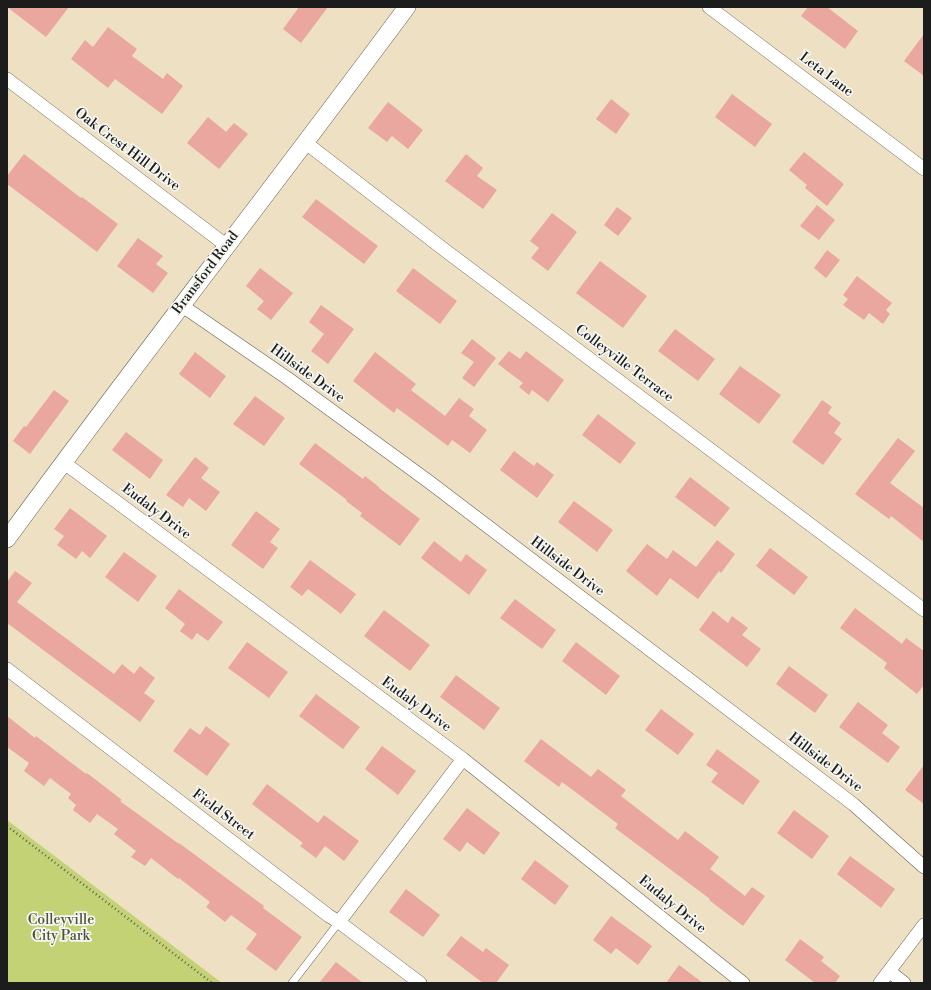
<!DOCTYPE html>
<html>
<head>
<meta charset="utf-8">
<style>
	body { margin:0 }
	#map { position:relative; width:931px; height:990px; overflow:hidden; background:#eee0c2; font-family:"Libre Bodoni",serif }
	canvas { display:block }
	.frame { position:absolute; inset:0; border:8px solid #1c1c1c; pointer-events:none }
</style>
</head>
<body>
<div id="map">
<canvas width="931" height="990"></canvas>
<div class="frame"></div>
</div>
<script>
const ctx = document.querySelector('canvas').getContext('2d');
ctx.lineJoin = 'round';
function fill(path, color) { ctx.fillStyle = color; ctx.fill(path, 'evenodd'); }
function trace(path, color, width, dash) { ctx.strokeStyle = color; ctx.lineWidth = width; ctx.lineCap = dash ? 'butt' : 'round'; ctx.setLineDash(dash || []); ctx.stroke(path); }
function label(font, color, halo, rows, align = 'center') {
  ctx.font = font + ' "Libre Bodoni",serif'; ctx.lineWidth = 3.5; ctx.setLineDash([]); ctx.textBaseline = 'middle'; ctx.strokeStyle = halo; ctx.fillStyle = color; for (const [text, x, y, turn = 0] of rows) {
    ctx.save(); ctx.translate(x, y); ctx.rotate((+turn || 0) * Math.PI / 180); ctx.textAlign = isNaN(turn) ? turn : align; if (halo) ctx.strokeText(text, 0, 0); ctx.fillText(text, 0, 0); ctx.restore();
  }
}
fill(new Path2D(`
	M7 820 222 983H7Z`), '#c3d275');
fill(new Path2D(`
	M7 7H69L46 37Z
	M299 7H328L301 43 283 29Z
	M808 7H827L858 31 845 49 801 16Z
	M108 27 137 49 132 56 163 79 167 73 183 86 162 114 115 79 108 88 71 59 85 40 93 47Z
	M924 34V76L904 61Z
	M732 94 772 124 755 147 715 117Z
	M611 99 630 114 616 134 596 119Z
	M388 102 423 130 408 149 392 136 387 142 368 128Z
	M208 117 226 132 234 123 248 134 219 169 187 143Z
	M804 152 844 184 827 206 805 188 807 185 789 170Z
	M24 154 81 198 82 197 118 224 97 252 47 214 7 184V176Z
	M466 154 483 168 477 176 497 190 483 209 445 181Z
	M316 199 378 246 364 264 302 217Z
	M817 205 835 220 819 240 800 226Z
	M617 207 632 218 618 236 604 225Z
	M552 213 577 232 548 271 531 258 539 248 530 241Z
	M138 238 163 256 156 264 168 273 153 293 117 266Z
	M827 250 840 260 826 278 814 268Z
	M600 261 647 296 623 328 576 293Z
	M260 268 293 293 271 320 257 309 264 301 246 286Z
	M413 268 457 301 440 324 396 291Z
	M857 276 892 303 886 310 890 314 883 324 869 313 864 320 843 305 848 299 843 295Z
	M321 305 354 329 328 364 311 351 324 334 309 322Z
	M675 329 715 359 698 381 658 351Z
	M472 339 496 358 474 387 462 378 474 362 461 353Z
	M509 351 520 359 526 351 564 380 548 402 532 390 529 395 519 387 523 383 498 364Z
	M195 352 226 376 210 398 179 374Z
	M375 352 416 384 411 390 445 416 459 398 474 409 469 416 487 430 470 453 452 440 448 446 397 408 394 413 353 381Z
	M740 366 781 395 759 424 719 394Z
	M54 390 69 401 30 454 13 441 24 426 26 427Z
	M255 396 285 418 264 446 233 424Z
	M822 400 832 407 828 413 841 423 834 433 842 439 823 465 792 442Z
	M598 414 636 443 620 464 582 435Z
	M126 432 163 460 150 479 112 450Z
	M898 438 915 451 890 483 924 508V542L891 516 889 519 855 494Z
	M315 443 363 479 365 476 379 487V488L420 519 400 546 360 516 362 513 346 501 347 500 299 464Z
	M514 451 534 466 537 462 554 475 537 498 500 470Z
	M195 457 209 468 201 478 220 492 206 511 189 498 183 507 166 495Z
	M690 477 730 508 715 527 675 497Z
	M574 501 613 530 597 552 558 522Z
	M70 508 107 536 90 558 82 551 76 559 57 545 64 536 54 529Z
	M256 511 280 529 270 542 278 548 263 569 231 545Z
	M717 540 735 554 721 573 719 571 698 599 670 578 657 596 626 571 647 544 667 559 673 550 696 567Z
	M434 541 461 562 466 554 487 570 469 595 421 558Z
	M770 548 808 577 794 595 756 566Z
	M124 552 157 576 138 602 105 577Z
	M310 560 356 594 341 614 308 589 302 596 290 587Z
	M15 571 32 583 17 602 114 674 122 664 134 674 140 666 155 678 144 693 155 701 140 722 7 623V582Z
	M179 589 223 622 208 641 197 633 192 640 180 631 185 624 165 608Z
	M515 599 556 630 542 649 500 618Z
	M855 608 902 644 906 638 924 651V685L917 694 884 668 887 663 840 628Z
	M384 610 430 645 410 671 364 636Z
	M713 611 728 623 732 616 748 628 742 635 761 649 747 667 699 630Z
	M247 642 288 672 269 698 228 668Z
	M576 642 620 676 606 695 562 661Z
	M789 666 828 695 815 713 776 684Z
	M456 675 500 708 484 730 440 697Z
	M316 694 360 727 343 749 299 716Z
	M858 702 888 725 882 733 900 747 888 763 839 727Z
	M661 709 694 734 678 755 645 730Z
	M7 716 35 738 36 736 86 774 87 773 122 800 120 801 179 844V843L264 906 263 908 302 937 276 971 246 949 257 934 231 915 225 922 206 907 210 902 179 878 178 879 151 858 145 866 131 857 136 851 114 834 118 829 97 814 90 823 73 810 76 805 68 798 71 794 50 778 44 786 24 771 29 763 7 747Z
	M206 726 230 744 207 776 173 751 190 728 200 735Z
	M541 739 591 777 598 769 626 790 621 796 678 840 685 831 719 857 710 869 745 896 752 887 765 896 743 926 709 900 710 899 615 828 618 824 562 782 559 787 524 761Z
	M382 746 416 771 398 795 365 769Z
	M717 749 760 781 743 805 711 782 718 773 706 765Z
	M924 765V804L905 790Z
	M267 784 318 823 324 815 359 841 344 861 325 846 316 858 300 846 303 843 252 804Z
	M467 808 500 833 484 855 467 842 460 852 443 839Z
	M794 810 829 836 812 859 777 833Z
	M850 856 895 889 881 908 837 874Z
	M535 860 569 886 555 905 521 879Z
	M406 889 440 915 423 937 389 912Z
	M611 916 652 946 638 965 616 948 611 954 593 940Z
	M461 936 483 952 486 948 509 965 496 983H483L446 955Z
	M800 939 824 957 821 961 840 976 835 983H815L785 960Z
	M336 962 363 983H319Z
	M679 965 703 983H666Z`), '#eaa7a0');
const service = new Path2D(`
	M292 983 339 922`);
const minor = new Path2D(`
	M709 7 924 169
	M7 79 227 246
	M306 143 446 251 924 610
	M181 305 287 378 428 481 853 804 924 867
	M63 462 463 759 743 983
	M7 669 329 916 339 922 420 983
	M339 922 463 759
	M889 971 904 983
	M880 983 924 925`);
const tertiary = new Path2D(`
	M7 539C138 360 275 185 407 7`);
trace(service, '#666156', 8);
trace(minor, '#666156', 14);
trace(tertiary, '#666156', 18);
trace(new Path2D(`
	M7 826 212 983`), '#666156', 2.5, [1, 3]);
trace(service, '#fff', 7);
trace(minor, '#fff', 13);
trace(tertiary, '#fff', 17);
label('14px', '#1c1c1c', '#f6f6f2', [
	["Leta Lane",826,75,37],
	["Oak Crest Hill Drive",127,150,37],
	["Bransford Road",206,273,-53],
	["Colleyville Terrace",624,364,37],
	["Hillside Drive",307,374,36],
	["Eudaly Drive",156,512,37],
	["Hillside Drive",567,567,37],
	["Eudaly Drive",416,705,36],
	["Hillside Drive",825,763,37],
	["Field Street",223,815,37],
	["Eudaly Drive",672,905,39]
]);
label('14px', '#4e5337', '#f6f6f2', [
	["Colleyville",61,921],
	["City Park",61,937]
]);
</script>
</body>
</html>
